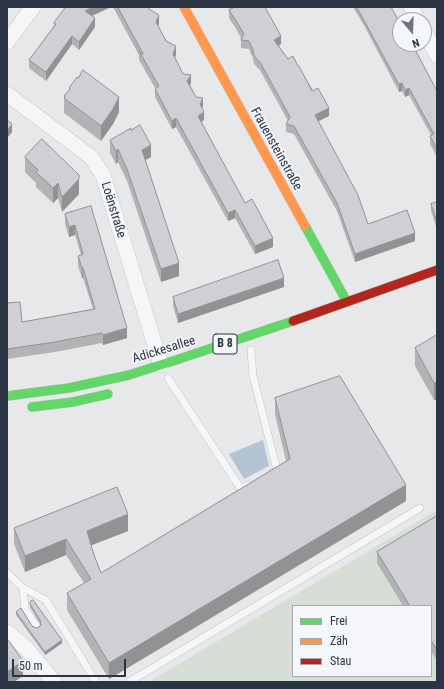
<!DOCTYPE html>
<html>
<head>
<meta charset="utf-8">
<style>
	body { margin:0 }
	#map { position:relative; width:444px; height:689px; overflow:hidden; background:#e6e8ea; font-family:"Roboto Condensed",sans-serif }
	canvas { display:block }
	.frame { position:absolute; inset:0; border:8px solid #2b3445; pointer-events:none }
	.legend { position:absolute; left:292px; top:605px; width:140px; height:72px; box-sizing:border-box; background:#f4f6f9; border:1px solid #a4a8b1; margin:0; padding:5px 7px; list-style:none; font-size:12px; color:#2b3445 }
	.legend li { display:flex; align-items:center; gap:8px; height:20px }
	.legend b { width:20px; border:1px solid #a4a8b1 }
	.north { position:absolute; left:392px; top:12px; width:40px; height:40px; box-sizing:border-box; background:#f4f6f9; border:1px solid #a4a8b1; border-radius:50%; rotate:161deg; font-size:11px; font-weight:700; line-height:16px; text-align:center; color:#2b3445 }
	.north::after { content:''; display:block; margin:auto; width:14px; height:18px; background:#6c737f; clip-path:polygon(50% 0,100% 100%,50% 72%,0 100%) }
	.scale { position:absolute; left:12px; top:659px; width:114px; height:18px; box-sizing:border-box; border:2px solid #2b3445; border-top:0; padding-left:5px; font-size:12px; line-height:14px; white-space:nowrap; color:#2b3445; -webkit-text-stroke:3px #f4f6f9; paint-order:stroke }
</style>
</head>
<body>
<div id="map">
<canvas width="444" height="689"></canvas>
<div class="frame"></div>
<ul class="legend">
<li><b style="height:5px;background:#63d668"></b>Frei</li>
<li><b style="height:5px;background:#ff974d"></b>Zäh</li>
<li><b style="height:5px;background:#b3261e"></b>Stau</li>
</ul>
<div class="north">N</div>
<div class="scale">50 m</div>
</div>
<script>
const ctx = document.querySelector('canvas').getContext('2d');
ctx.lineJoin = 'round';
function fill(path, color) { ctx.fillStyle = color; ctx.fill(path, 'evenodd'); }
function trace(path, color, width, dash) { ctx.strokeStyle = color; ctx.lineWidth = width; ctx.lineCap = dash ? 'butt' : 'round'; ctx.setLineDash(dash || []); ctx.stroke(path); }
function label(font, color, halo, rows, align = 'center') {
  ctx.font = font + ' "Roboto Condensed",sans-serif'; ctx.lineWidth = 3.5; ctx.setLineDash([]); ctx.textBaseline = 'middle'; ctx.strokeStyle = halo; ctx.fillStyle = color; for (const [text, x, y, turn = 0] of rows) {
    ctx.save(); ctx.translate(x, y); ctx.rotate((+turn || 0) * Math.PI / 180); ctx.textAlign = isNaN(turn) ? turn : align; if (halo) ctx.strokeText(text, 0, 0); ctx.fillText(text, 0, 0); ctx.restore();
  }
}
fill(new Path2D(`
	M437 510V682H149ZM293 606H431V676H293Z`), '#d6ded6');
fill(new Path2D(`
	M263 440 269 466 244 479 229 454Z`), '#b4c4d5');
const lane = new Path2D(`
	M251 350 253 376 277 470 272 473
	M168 378 241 489 249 485
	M7 573 23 588 46 600 96 682
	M23 588 25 609 36 626
	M129 682 420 508`);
const street = new Path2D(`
	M411 7 418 20
	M424 31 437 55
	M7 42 33 7
	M7 94 91 157 103 175 161 365
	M7 632 26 648 54 682`);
const fast = new Path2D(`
	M305 226 347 302
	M7 396 69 388 129 375 176 360 293 321
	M32 407 73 402 108 394`);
const slow = new Path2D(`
	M184 7 305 226`);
const jam = new Path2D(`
	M293 321 437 270`);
trace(lane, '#c4c6c8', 8);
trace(street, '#c4c6c8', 16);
trace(fast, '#c4c6c8', 10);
trace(slow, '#c4c6c8', 10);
trace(jam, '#c4c6c8', 10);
trace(lane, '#f5f6f7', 7);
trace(street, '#f5f6f7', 15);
trace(fast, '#63d668', 9);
trace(slow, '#ff974d', 9);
trace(jam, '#b3261e', 9);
fill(new Path2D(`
	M113 7H148L159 24 158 26 166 41 176 55 175 57 183 74 191 83 190 85 196 97 203 106 202 108 204 120 201 122 245 203 273 247 255 254 235 218 228 221 176 127 172 129 155 97V88L139 60V55Z
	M232 7H265L281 44 279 46 288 59 298 66 329 116 318 121 368 224 415 241 355 262 337 211 294 134 286 132V124L288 121 260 70 254 64 253 58 249 49 241 48V38L235 27 229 18V10L233 9Z
	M353 7H391L437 91V157L430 144V136L431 135 409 95 405 97 402 91 399 92 365 27Z
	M109 8 92 16 95 27 79 50 72 44 46 81 29 68V60L54 26V23Z
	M69 88 119 112 113 124 101 141 64 113V96L69 90Z
	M110 140 151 157 145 160 179 276 161 282 127 181 118 162 116 164 110 153Z
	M25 157 79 194 62 212 58 198 53 203 36 187V183L25 172Z
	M437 202V230L431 211V204Z
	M91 206 127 338 103 345 102 343 55 352 7 359V303L22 322 93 309 83 278H82L78 266V256L81 255 75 235 69 237 65 224V214Z
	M284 287 178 323 173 306V297Z
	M437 335V400H434L415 366V348Z
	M275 398 406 501 109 679 67 610V593L84 583 66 555 25 572 14 544V528L128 531 91 545 94 555 101 573 286 461 275 414Z
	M437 516V661L431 651V606H403L377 563V552Z
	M30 602 62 643 45 655 16 615V612L32 626 36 628 39 627 40 625V624L30 607Z`), '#b1b3b5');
fill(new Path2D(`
	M93 7H110L109 8 85 19V11Z
	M159 15V24L156 31V22Z
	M95 18V27L79 50V42Z
	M72 36V44L46 81V72Z
	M281 36V44L274 48V40Z
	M176 46V55L173 62V54Z
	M191 75V83L187 90V81Z
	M402 83V91L399 92V84Z
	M409 88V95L405 97V90Z
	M119 97V112L113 124 101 141V126Z
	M203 98V106L200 113V104Z
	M329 108V116L315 123V115Z
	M204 112V120L198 124V116Z
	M176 118V127L172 129V121Z
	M12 124V132L8 137V144L7 145V131Z
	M151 145V157L142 162V150Z
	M118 149V162L116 164V151Z
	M79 179V194L62 212V197Z
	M58 183V198L53 203V188Z
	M235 210V218L228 221V213Z
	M75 225V235L69 237V227Z
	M415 233V241L355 262V254Z
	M273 238V247L255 254V246Z
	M179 263V276L161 282V269Z
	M82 268H83V278H82Z
	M284 278V287L178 323V314Z
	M127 328V338L103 345V335Z
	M437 382V400H434V383Z
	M406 485V501L109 679V663Z
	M128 514V531L87 547V531Z
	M66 539V555L25 572V556Z
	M62 640V643L45 655V652Z
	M23 661V676L14 682H7V672Z`), '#909294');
const building = new Path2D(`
	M66 7H93L85 11 95 18 79 42 72 36 46 72 29 60 56 24 54 23Z
	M118 7H148L149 9 159 15 156 22 166 41 176 46 173 54 183 74 191 75 187 81 196 97 203 98 200 104 204 112 198 116 245 203 252 199 273 238 255 246 235 210 228 213 176 118 172 121 155 89 159 86 139 51 143 54Z
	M236 7H265L281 36 274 40 288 59 293 56 298 66H299L312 91 318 88 329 108 315 115 358 195 368 224 407 210 415 233 355 254 337 203 294 126 286 124 290 117 260 62 254 56 253 50 249 41 241 40 244 34 235 19 229 10Z
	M357 7H391L400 23V44H412L437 91V149L430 136 434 134 409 88 405 90 402 83 399 84Z
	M83 70 119 97 113 109 101 126 64 98 65 96H64L70 89 69 88 77 77 78 78Z
	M7 120 12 124 7 131Z
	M140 125 151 145 142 150 179 263 161 269 127 169 118 149 116 151 110 140 131 128V130Z
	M42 139 79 175V179L62 197 58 183 53 188 36 172 38 170 25 157Z
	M437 202V222L431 204Z
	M91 206 127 328 103 335 102 333 55 342 7 349V303L20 302 22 322 95 309 83 268H82L78 256 83 254 75 225 69 227 65 214Z
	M278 260 284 278 178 314 173 297Z
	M437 335V382L434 383 415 348Z
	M340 376 406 485 109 663 67 593 91 579 66 539 25 556 14 528 117 487 128 514 87 531 94 555 101 573 290 459 275 398Z
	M437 516V650L431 640V606H410L377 552Z
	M33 600 62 640 45 652 16 612 21 608 32 626 36 628 39 627 41 625 40 620 30 604V602Z
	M9 641 23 661 7 672V642Z`);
fill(building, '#ced0d3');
trace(building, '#909294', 1);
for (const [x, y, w] of [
	[225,344,24]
]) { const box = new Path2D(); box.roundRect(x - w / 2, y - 10, w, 20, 3); ctx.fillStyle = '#f4f6f9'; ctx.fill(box); trace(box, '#2b3445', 1); }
label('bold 12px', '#2b3445', null, [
	["B 8",225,344]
]);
label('13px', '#2b3445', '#f4f6f9', [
	["Frauensteinstraße",276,149,61],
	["Loënstraße",113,210,73],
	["Adickesallee",164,350,-17]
]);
</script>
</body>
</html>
